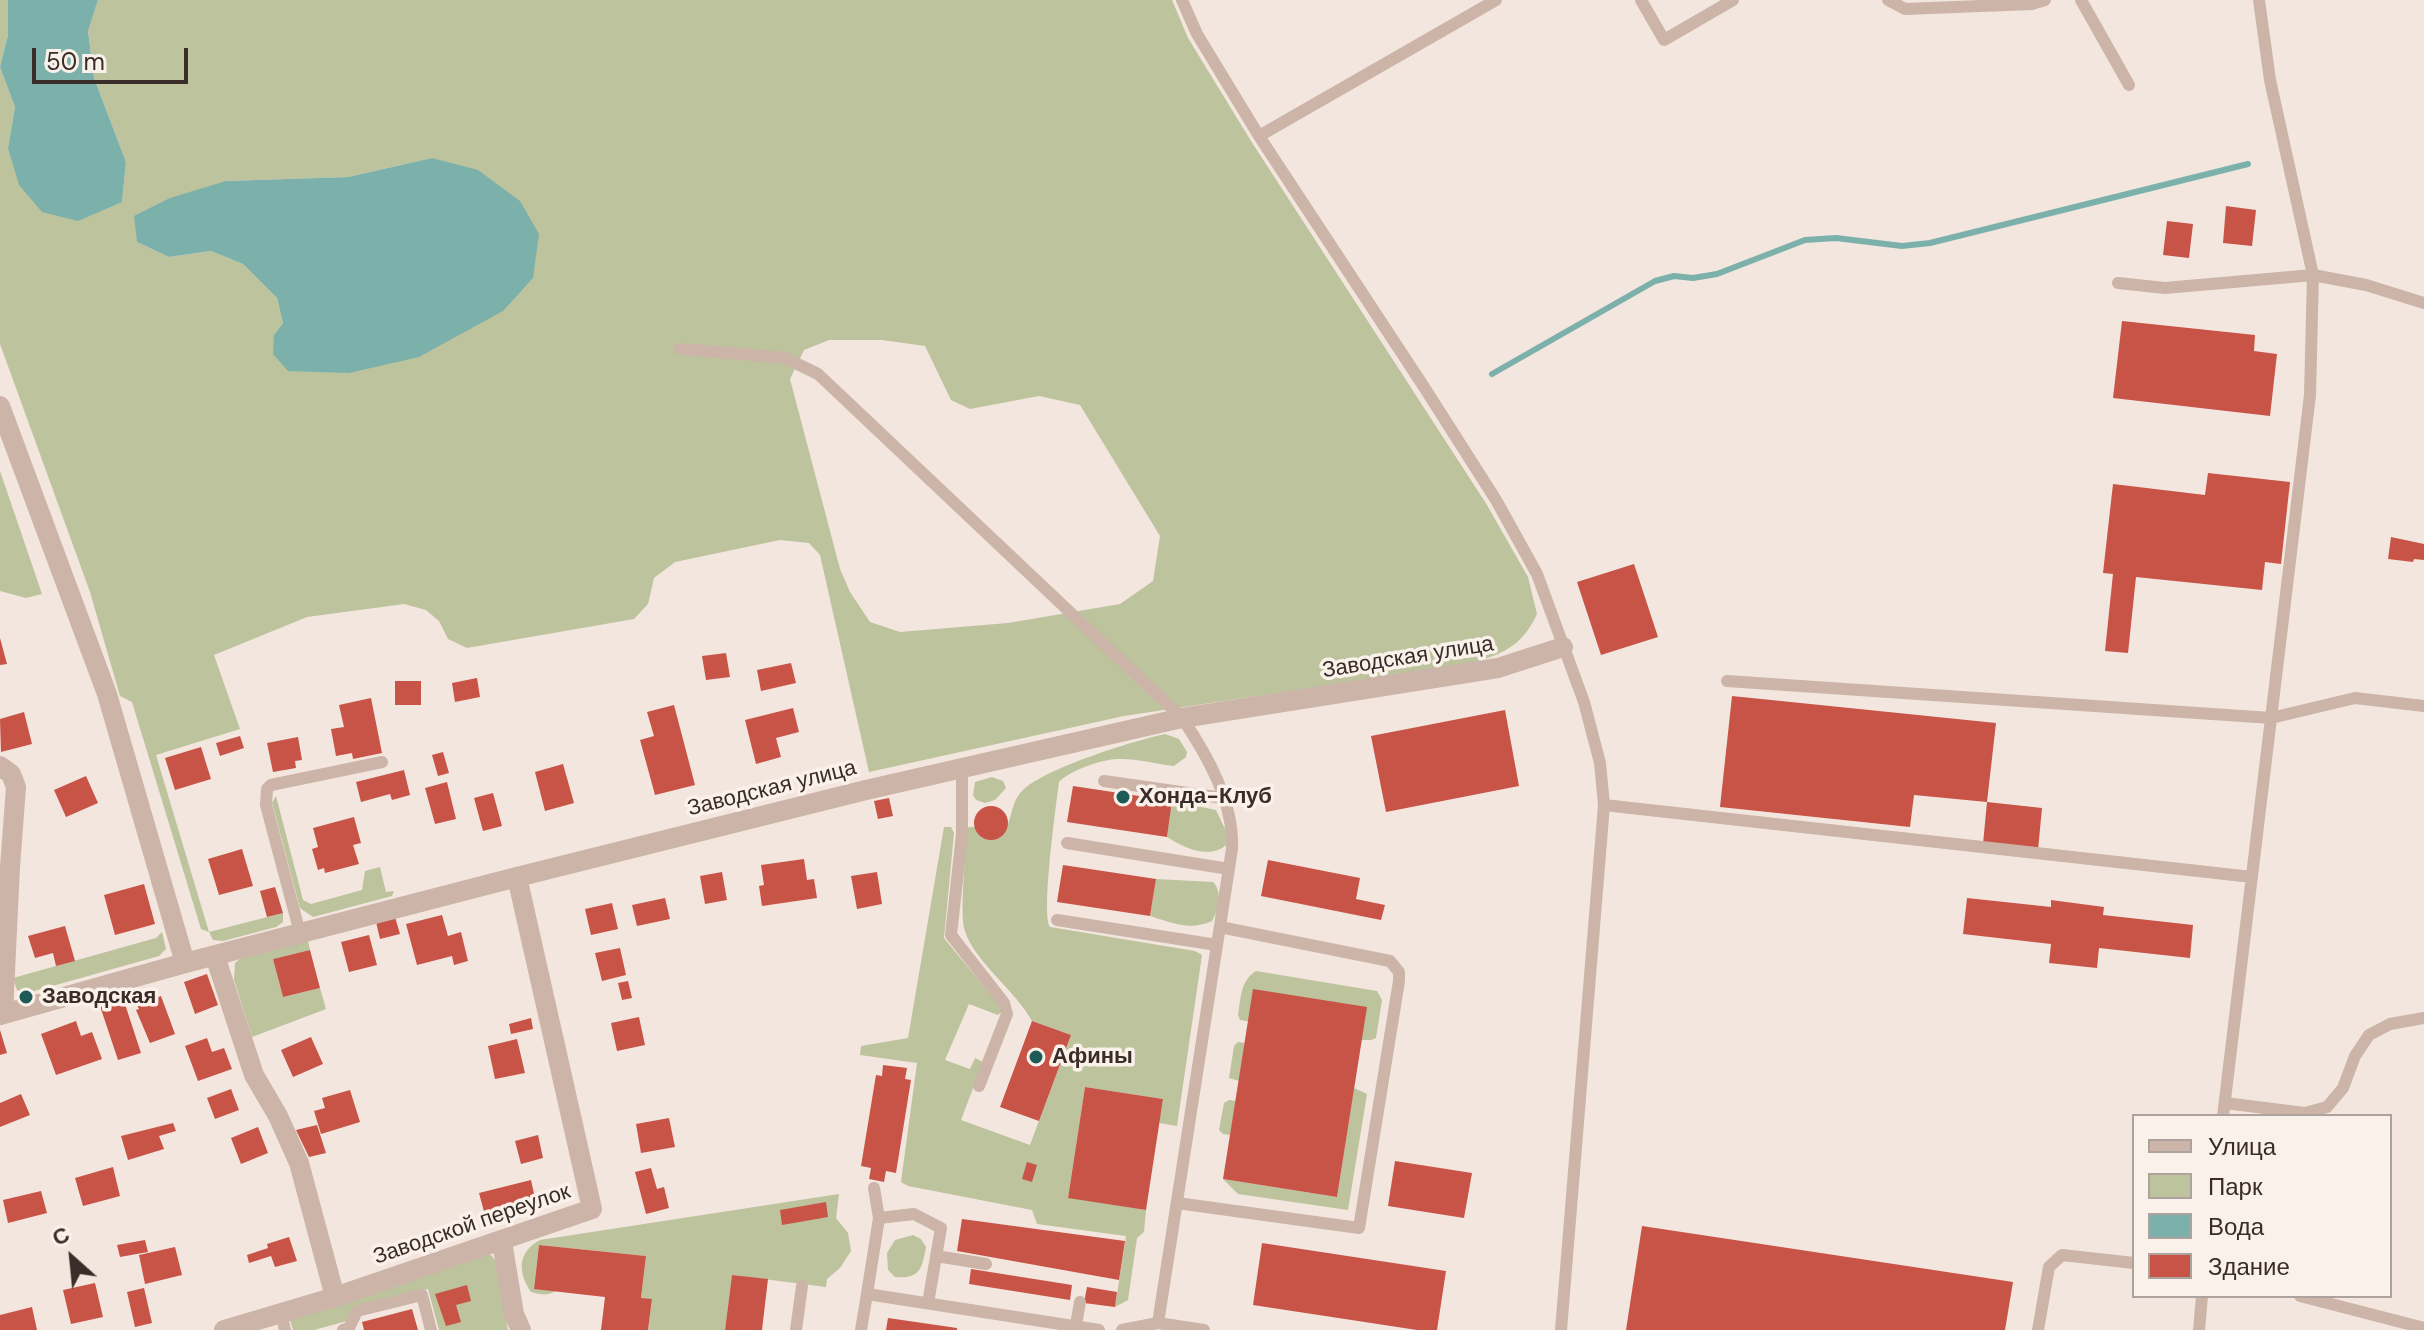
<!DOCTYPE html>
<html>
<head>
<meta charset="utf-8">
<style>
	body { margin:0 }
	#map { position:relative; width:2424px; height:1330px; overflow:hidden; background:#f3e6de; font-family:"DM Sans",sans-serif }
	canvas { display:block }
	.legend { position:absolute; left:2132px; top:1114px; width:260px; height:184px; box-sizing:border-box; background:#faf1ea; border:2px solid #ada29d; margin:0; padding:10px 14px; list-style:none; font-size:24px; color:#392c29 }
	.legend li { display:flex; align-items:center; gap:16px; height:40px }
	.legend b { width:40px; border:2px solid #ada29d }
	.north { position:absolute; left:32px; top:1218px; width:80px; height:80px; -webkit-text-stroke:6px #faf1ea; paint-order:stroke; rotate:333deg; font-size:22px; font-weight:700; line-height:32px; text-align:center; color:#392c29 }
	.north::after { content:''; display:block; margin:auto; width:28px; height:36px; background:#392c29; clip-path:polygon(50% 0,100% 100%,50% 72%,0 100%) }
	.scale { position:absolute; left:32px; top:48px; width:156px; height:36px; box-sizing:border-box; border:4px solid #392c29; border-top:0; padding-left:10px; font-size:24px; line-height:28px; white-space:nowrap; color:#392c29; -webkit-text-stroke:6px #faf1ea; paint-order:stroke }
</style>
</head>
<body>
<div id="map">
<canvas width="2424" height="1330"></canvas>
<ul class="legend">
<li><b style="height:10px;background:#ccb4a9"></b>Улица</li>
<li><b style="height:22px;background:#bcc39d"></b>Парк</li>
<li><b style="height:22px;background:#7cb1ab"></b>Вода</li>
<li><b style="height:22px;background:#c85347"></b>Здание</li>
</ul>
<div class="north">С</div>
<div class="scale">50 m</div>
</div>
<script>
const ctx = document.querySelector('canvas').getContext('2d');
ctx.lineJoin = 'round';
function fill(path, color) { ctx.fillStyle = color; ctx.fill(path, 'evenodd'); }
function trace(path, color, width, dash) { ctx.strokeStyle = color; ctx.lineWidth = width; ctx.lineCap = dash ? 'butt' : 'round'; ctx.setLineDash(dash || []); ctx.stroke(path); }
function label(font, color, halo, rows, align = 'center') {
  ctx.font = font + ' "DM Sans",sans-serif'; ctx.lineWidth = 7; ctx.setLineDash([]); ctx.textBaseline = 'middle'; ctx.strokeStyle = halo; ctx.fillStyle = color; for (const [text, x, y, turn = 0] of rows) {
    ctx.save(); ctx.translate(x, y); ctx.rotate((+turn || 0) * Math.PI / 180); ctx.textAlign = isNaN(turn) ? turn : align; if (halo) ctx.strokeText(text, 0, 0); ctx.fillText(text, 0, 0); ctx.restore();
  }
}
fill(new Path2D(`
	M0 0H8V35L0 67 15 107 8 148 122 202 126 162 94 78 88 30 98 0H1172L1188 38 1251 141 1487 505 1528 577 1537 614C1521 649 1498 656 1463 665L1124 716 869 772 820 555 809 543 780 540 675 562 654 578 648 604 634 619 467 648 448 639 439 621 426 610 404 604 307 617 214 655 240 729 156 755 209 932 283 913V922L276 927 223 941 213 940 209 932 201 929 132 702 120 696 90 592 0 344ZM432 158 274 335 283 323 277 298 243 264 211 251 169 257 137 242 226 181 348 177ZM829 340H882L925 346 951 400 970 409 1039 396 1080 405 1160 536 1153 581 1120 604 1008 623 900 632 870 622 850 592 840 569 790 379 804 350Z
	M0 471 42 594 26 598 0 591Z
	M1165 734 1179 739 1187 752 1186 757 1174 766C1156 764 1135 758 1117 759 1100 760 1071 770 1059 782 1056 806 1041 913 1050 927L1195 951 1202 955 1177 1126 1159 1123 1163 1099 1085 1087 1068 1197 1146 1210 1144 1232 1137 1238 1128 1300 1115 1307 1126 1236 1037 1224 1032 1210 908 1186 901 1182 917 1063 860 1055 861 1046 908 1038 944 827H951L954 833 944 938 998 1004 1001 1012 998 1015 969 1004 945 1060 970 1069 975 1058 983 1062 961 1120 1030 1145 1071 1035 1032 1021C1016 991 974 961 965 931 959 916 966 850 967 830L969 827H975L983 838H999C1013 826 1009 803 1023 790 1046 768 1133 741 1165 734Z
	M992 777 1003 781 1006 788 995 800 985 803 976 800 973 795 975 782Z
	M276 796 303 900 311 904 362 890 365 871 380 867 386 892 394 891 392 896 313 917 300 908 272 803Z
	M1172 801 1216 810 1226 831V845C1209 860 1183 847 1167 837Z
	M1156 879 1213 882C1223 893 1219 909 1212 921 1190 931 1172 923 1150 916Z
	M162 932 166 949 159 956 24 994 17 990 13 978 156 938Z
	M308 941 310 950 273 959 283 997 320 988 326 1009 252 1037 234 980 235 963 240 959Z
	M1256 971 1377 991 1382 1000 1376 1038 1371 1040H1362L1240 1020 1238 1015C1241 998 1240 981 1256 971Z
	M1238 1042 1245 1043 1239 1081 1229 1078 1234 1046Z
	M1354 1088 1367 1094 1348 1210 1238 1194 1223 1179 1337 1197Z
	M1229 1100 1236 1101 1230 1135 1223 1134 1219 1130 1224 1103Z
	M839 1194 836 1218 848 1233 851 1251 840 1268 827 1279 826 1287 732 1275 725 1330H648L652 1300 641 1298 646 1256 539 1245 534 1288 556 1291C547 1296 541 1295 531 1292 517 1271 518 1252 540 1240Z
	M913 1235 921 1239 926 1247C922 1269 920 1279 895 1277L888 1270 887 1253 895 1240Z
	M485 1255H491L497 1263 508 1330H439L428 1289 355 1307 347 1321 314 1330H293L290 1320Z`), '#bcc39d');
fill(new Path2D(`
	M8 0H98L88 31 94 78 126 162 122 202 78 221 42 212 19 185 8 148 15 107 0 67 8 35Z
	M432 158 478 170 520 201 539 234 533 278 503 311 419 357 349 373 288 371 273 354 274 335 283 323 277 298 243 264 211 251 169 257 137 242 134 216 170 198 226 181 348 177Z`), '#7cb1ab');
trace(new Path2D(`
	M1492 374 1655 281 1674 276 1693 278 1717 274 1805 240 1836 238 1902 246 1930 243 2248 164`), '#7cb1ab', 6);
fill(new Path2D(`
	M2226 206 2256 210 2252 246 2223 243Z
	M2167 221 2193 224 2189 258 2163 255Z
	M2122 321 2255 335 2254 351 2277 354 2270 416 2113 398Z
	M2208 473 2290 482 2281 564 2265 562 2262 590 2136 577 2128 653 2105 651 2113 574 2103 573 2113 484 2205 495Z
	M2391 537 2424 544V560L2414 559 2413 562 2388 559Z
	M1634 564 1658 637 1601 655 1577 582Z
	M0 638 7 664 0 665Z
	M726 653 730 677 706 680 702 656Z
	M791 663 796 683 761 691 757 670Z
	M477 678 480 697 455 702 452 683Z
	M395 681H421V705H395Z
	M1732 696 1996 723 1987 802 1914 795 1910 827 1720 807Z
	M371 698 382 753 353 759 352 753 336 756 331 729 344 727 339 705Z
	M674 705 695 785 655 795 640 740 654 736 647 712Z
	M793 708 799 732 776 738 781 757 756 764 745 720Z
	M1505 710 1519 786 1386 812 1371 736Z
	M24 712 32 744 1 752 0 719Z
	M240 736 244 748 220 756 216 743Z
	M298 737 302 760 295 761 296 768 273 772 267 743Z
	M201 747 211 779 175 790 165 758Z
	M443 752 449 773 438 776 432 755Z
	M563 764 574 803 545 811 535 772Z
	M404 770 410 795 392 800 390 794 361 802 356 782Z
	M86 776 98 803 66 817 54 790Z
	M447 782 456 819 435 824 425 788Z
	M1073 786 1172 801 1167 837 1067 822Z
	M493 793 502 826 483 831 474 798Z
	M889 798 893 816 878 819 874 801Z
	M1987 802 2042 808 2038 850 1983 844Z
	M974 823a17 17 0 1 1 34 0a17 17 0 1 1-34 0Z
	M354 817 361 843 353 845 359 864 325 873 324 868 318 870 312 849 318 847 313 828Z
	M242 849 253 886 219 895 208 859Z
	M804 859 807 880 814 879 817 898 762 906 759 886 764 885 761 865Z
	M1268 860 1360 878 1356 899 1385 905 1381 920 1261 896Z
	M1063 865 1156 879 1150 916 1057 902Z
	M722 872 727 900 705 904 700 876Z
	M877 872 882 904 857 909 851 876Z
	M144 884 155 924 115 935 104 895Z
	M275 887 283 913 267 917 260 891Z
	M665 898 670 919 637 926 632 905Z
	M1967 898 2051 907V900L2104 907 2103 915 2193 925 2190 958 2099 948 2097 968 2049 963 2051 944 1963 934Z
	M612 903 618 929 591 935 585 909Z
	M442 915 448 936 461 932 468 961 454 965 452 956 417 965 406 924Z
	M395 917 400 934 380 939 376 922Z
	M65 926 75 961 56 966 53 953 35 958 28 936Z
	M369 935 377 965 349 972 341 942Z
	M620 948 626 975 602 981 595 953Z
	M310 950 320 988 283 997 273 959Z
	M207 974 218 1005 195 1014 184 982Z
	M628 981 632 998 622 1000 618 983Z
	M1253 989 1367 1007 1337 1197 1223 1179Z
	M161 996 175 1034 150 1043 136 1010 139 1009 137 1005Z
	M123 998 141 1053 118 1060 100 1006Z
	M639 1017 645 1045 617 1051 611 1023Z
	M531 1018 533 1029 511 1034 509 1024Z
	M76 1021 81 1036 92 1032 102 1059 56 1075 41 1034Z
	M1032 1021 1071 1035 1039 1121 1000 1107Z
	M0 1030 7 1053 0 1055Z
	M311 1037 323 1064 293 1077 281 1050Z
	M207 1038 212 1052 224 1048 232 1069 198 1081 185 1046Z
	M517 1039 525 1073 495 1079 488 1046Z
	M883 1065 907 1068 905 1079 911 1080 896 1173 886 1171 884 1182 869 1179 871 1168 861 1166 876 1075 882 1076Z
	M1085 1087 1163 1099 1146 1210 1068 1198Z
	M231 1089 239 1110 215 1119 207 1098Z
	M350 1090 360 1122 321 1134 314 1111 325 1108 322 1098Z
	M21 1094 30 1115 0 1127V1103Z
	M669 1118 675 1147 641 1153 636 1124Z
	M173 1123 176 1131 159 1136 164 1149 128 1160 121 1136Z
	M317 1125 326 1153 309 1157 296 1130Z
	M258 1127 268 1153 241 1164 231 1138Z
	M538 1135 543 1158 521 1164 515 1141Z
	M1395 1161 1472 1173 1464 1218 1388 1206Z
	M1027 1162 1037 1165 1032 1182 1022 1179Z
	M113 1167 120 1196 83 1206 75 1178Z
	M651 1168 657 1189 664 1187 669 1208 646 1214 635 1172Z
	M531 1180 537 1207 486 1219 479 1193Z
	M41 1191 47 1213 8 1223 3 1200Z
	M826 1202 828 1217 782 1225 780 1210Z
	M962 1219 1125 1241 1119 1280 957 1251Z
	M1642 1226 2013 1282 2005 1330H1626Z
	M289 1237 297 1261 275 1267 271 1256 249 1263 247 1255 268 1248 267 1244Z
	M145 1240 148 1252 120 1257 117 1245Z
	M1262 1243 1446 1271 1437 1330H1417L1253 1305Z
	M539 1245 646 1256 641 1298 652 1299 648 1330H601L605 1297 534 1289Z
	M175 1247 182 1275 145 1284 139 1255Z
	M971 1269 1072 1285 1070 1300 969 1284Z
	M732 1275 768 1279 762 1330H725Z
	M95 1283 103 1317 71 1324 63 1290Z
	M467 1285 471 1301 456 1305 461 1322 446 1326 435 1294Z
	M1087 1287 1117 1292 1115 1307 1084 1303Z
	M144 1288 152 1323 135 1327 127 1292Z
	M32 1307 37 1330H0V1315Z
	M412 1309 418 1330H364L362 1322Z
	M888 1318 957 1328V1330H886Z`), '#c85347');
trace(new Path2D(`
	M1182 0 1197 34 1259 136 1424 387 1496 500 1537 574 1584 702 1600 763 1604 805 1561 1330
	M1641 0 1664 40 1733 0
	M1888 0 1905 9 2032 4 2045 0
	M2081 0 2129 85
	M1259 136 1496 0
	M2118 283 2165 288 2313 275 2366 285 2424 303
	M680 349 785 358 818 374 1182 718C1208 756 1234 803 1232 849L1158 1323 1122 1330
	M1727 681 2271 718 2355 698 2424 706
	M962 768V834L951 935 1004 1003 1007 1014 979 1086
	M1104 781 1223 798
	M1604 805 2252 877
	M1067 843 1229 869
	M1057 920 1217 945
	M300 933 266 805 267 789 271 785 382 762
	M2225 1103 2305 1113 2327 1107 2343 1088 2355 1056 2369 1035 2390 1024 2424 1018
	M2223 1116 2310 395 2313 275 2270 80 2259 0
	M874 1188 879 1218
	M1177 1203 1359 1228 1399 981V972L1390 961 1220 927
	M936 1256 986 1264
	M867 1294 879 1218 914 1214 941 1228 928 1303
	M2300 1296 2424 1328
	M281 1313 285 1330
	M1158 1323 1204 1330
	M1076 1325 1080 1302
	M343 1330 349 1328 357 1311 422 1295 431 1330
	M796 1330 802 1286
	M861 1330 867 1294 1099 1330
	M2038 1330 2049 1267 2062 1255 2134 1263
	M2199 1330 2202 1296`), '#ccb4a9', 12);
trace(new Path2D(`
	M0 406 107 694 185 963
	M0 766 11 774 16 787 10 867 3 1014
	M215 956 254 1075 278 1116 299 1163 335 1297
	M502 1242 514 1314 521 1330
	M224 1330 335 1297 592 1209 517 877`), '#ccb4a9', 20);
trace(new Path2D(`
	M0 1015 185 963 517 877 866 790 1182 718 1498 668 1563 647`), '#ccb4a9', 20);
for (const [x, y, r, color] of [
	[1123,797,8,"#1e5b56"],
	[26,997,8,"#1e5b56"],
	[1036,1057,8,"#1e5b56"]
]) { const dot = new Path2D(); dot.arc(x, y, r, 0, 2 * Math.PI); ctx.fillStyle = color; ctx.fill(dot); trace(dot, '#faf1ea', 3); }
label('22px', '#392c29', '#faf1ea', [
	["Заводская улица",1408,658,-9],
	["Заводская улица",772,789,-14],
	["Заводской переулок",472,1225,-19]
]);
label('bold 22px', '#392c29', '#faf1ea', [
	["Хонда-Клуб",1139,797],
	["Заводская",42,997],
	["Афины",1052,1057]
], 'left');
</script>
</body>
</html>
